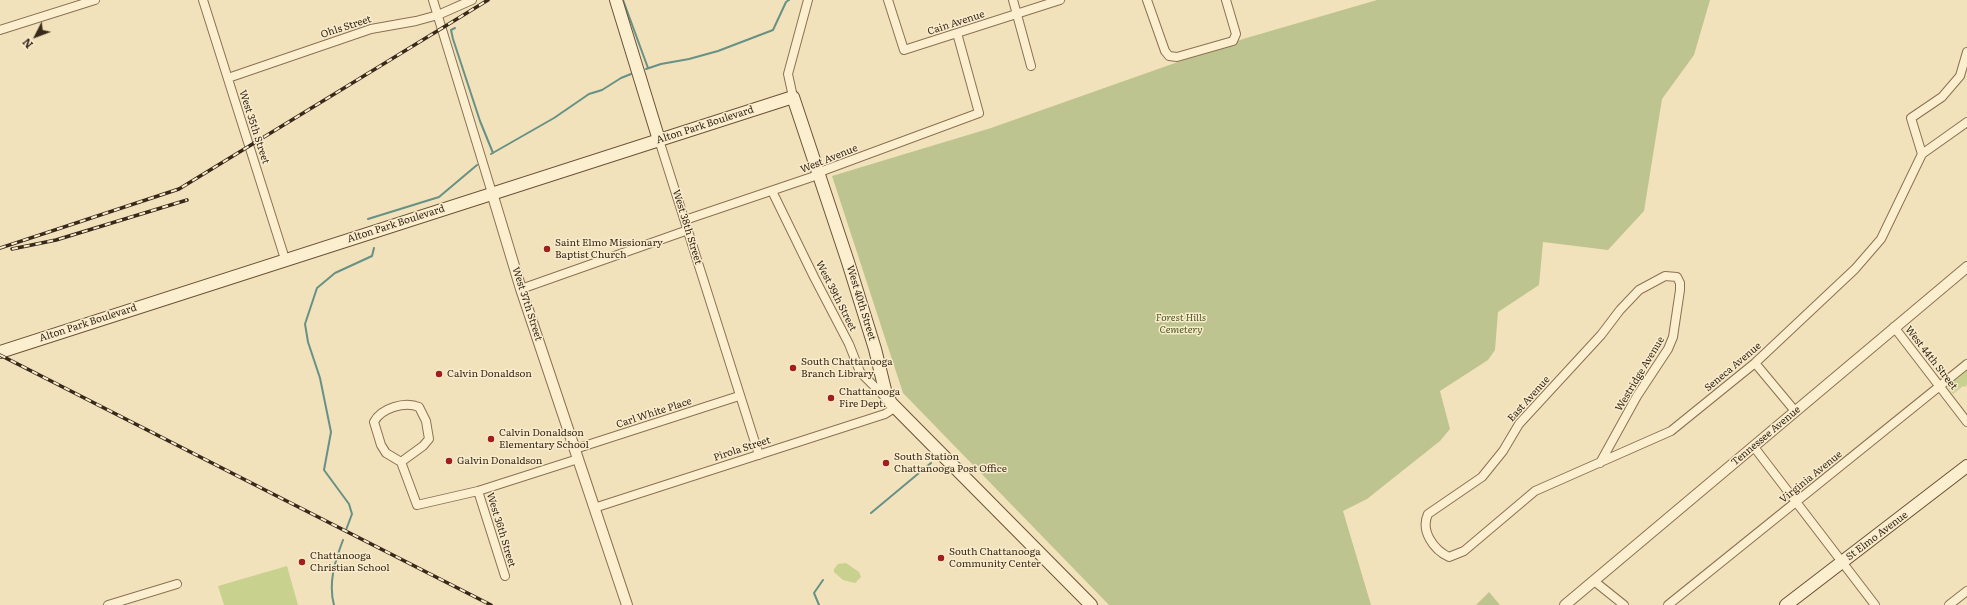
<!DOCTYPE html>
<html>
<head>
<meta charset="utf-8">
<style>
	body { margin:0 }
	#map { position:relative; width:1967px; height:605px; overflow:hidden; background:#f2e2bb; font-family:Literata,serif }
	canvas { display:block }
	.north { position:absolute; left:16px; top:16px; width:40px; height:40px; -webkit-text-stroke:3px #f9eccc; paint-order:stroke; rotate:228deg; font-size:11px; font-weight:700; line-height:16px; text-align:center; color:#38291a }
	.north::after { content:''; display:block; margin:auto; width:14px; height:18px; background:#38291a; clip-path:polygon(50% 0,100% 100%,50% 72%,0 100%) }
</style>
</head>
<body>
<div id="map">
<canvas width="1967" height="605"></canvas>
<div class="north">N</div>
</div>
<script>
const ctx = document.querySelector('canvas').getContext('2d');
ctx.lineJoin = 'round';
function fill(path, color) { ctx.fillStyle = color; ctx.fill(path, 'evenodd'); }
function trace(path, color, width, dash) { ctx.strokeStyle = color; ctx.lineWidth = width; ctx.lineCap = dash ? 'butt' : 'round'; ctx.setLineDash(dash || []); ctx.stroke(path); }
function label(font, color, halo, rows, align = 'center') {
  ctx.font = font + ' Literata,serif'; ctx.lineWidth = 3; ctx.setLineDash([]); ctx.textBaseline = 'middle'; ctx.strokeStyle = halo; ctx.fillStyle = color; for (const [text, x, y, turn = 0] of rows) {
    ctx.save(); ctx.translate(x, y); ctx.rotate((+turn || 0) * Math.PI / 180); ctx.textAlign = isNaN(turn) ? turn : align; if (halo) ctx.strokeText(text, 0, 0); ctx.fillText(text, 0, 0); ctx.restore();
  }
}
fill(new Path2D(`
	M1967 369V385L1964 387 1963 386 1953 394 1947 386Z
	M846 563 859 572 861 577 855 583 843 580 834 572V569L838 564Z
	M287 566 298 605H224L218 586Z`), '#c9d18f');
fill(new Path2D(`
	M1377 0H1710L1694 55 1662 99 1644 211 1608 250 1543 242 1539 285 1498 312 1495 350 1488 360 1440 391 1450 429 1440 441 1367 499 1343 511 1371 605H1109L903 393 832 176 991 128 1243 39Z
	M1489 592 1500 605H1476Z`), '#bec48f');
trace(new Path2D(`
	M623 0 648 68
	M455 28 451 30 453 39 480 121 493 153
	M646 69 661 64 689 59 718 51 773 30 786 2 789 0
	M491 154 554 118 589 94 602 90 621 78 631 74
	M368 219 439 197 477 165
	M871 513 931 463
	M346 530 352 514 349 504 324 470 331 432 320 378 308 342 305 324 317 288 335 273 372 256 374 248
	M334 605C328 583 335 561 343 540
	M819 605 814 593 823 580`), '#679186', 2);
const minor = new Path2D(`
	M203 0 285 259
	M433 0 492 193
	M888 0 904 50 1060 0
	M1013 0 1031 66
	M1147 0 1165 51 1169 56 1177 57 1233 41 1236 34 1226 0
	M0 30 95 0
	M228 78 371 29 416 21 438 15 472 0
	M793 97 788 74 808 0
	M659 140 759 455
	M1922 154 1911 118 1942 97 1960 76 1967 52
	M772 191 814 277 849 344 860 372 886 398
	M685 220 812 177 825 170 979 113 957 33
	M521 289 688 230
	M1894 327 1967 422
	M1755 363 1795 411
	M1754 447 1875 605
	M575 449 739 396
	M401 462 423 446 429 439 426 421 419 407C405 401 381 408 374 422L381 445 386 453 401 462 417 505 478 491 578 459
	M1600 463 1637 396 1668 349 1673 337 1680 290V283L1677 277 1665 276 1639 290 1620 310 1601 335 1519 424 1503 451 1482 477 1428 514C1420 531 1434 550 1449 557L1464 551 1535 491 1671 431 1755 363 1855 269 1881 239 1922 154 1967 122
	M478 491 505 576
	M594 508 885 414 896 407
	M1594 581 1624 605
	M108 605 177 584
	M1668 605 1967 364
	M1949 605 1967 591`);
const tertiary = new Path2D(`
	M492 193 521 289 627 605
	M1565 605 1967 267`);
const secondary = new Path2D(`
	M616 0 659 140
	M0 352 793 97 848 262 875 349 886 394 891 403 1091 605
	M1786 605 1967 466`);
trace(minor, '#8b7153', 10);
trace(tertiary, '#8b7153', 12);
trace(secondary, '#6c5237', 14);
trace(minor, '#fcefcf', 8);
trace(tertiary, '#fcefcf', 10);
trace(secondary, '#fcefcf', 12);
const rail = new Path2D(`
	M0 248 179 189 488 0
	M12 249 56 240 187 200
	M0 355 491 605`);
trace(rail, '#38291a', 3.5);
trace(rail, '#f9eccc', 2, [6]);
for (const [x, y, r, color] of [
	[547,249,4,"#a01e1e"],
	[793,368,4,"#a01e1e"],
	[439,374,4,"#a01e1e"],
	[831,398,4,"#a01e1e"],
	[491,439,4,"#a01e1e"],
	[449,461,4,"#a01e1e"],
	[886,463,4,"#a01e1e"],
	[941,558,4,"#a01e1e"],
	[302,562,4,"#a01e1e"]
]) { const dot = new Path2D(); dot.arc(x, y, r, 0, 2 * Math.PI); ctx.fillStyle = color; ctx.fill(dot); trace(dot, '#f9eccc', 1.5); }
label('10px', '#38291a', '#f9eccc', [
	["Cain Avenue",956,23,-18],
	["Ohls Street",346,27,-18],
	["Alton Park Boulevard",705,125,-18],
	["West 35th Street",254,127,72],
	["West Avenue",829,159,-22],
	["Alton Park Boulevard",396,224,-18],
	["West 38th Street",687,227,73],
	["West 39th Street",836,296,63],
	["West 40th Street",861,303,73],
	["West 37th Street",527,304,72],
	["Alton Park Boulevard",88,323,-18],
	["West 44th Street",1931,358,52],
	["Seneca Avenue",1733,367,-40],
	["Westridge Avenue",1640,374,-59],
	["East Avenue",1529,399,-48],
	["Carl White Place",654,413,-18],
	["Tennessee Avenue",1766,436,-40],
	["Pirola Street",742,449,-18],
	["Virginia Avenue",1811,477,-39],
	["West 36th Street",501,530,73],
	["St Elmo Avenue",1877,536,-37]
]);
label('10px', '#38291a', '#f9eccc', [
	["Saint Elmo Missionary",555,243],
	["Baptist Church",555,255],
	["South Chattanooga",801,362],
	["Branch Library",801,374],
	["Calvin Donaldson",447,374],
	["Chattanooga",839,392],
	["Fire Dept.",839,404],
	["Calvin Donaldson",499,433],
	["Elementary School",499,445],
	["South Station",894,457],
	["Chattanooga Post Office",894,469],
	["Galvin Donaldson",457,461],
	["South Chattanooga",949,552],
	["Community Center",949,564],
	["Chattanooga",310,556],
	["Christian School",310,568]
], 'left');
label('italic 10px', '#49571e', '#f9eccc', [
	["Forest Hills",1181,318],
	["Cemetery",1181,330]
]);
</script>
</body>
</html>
